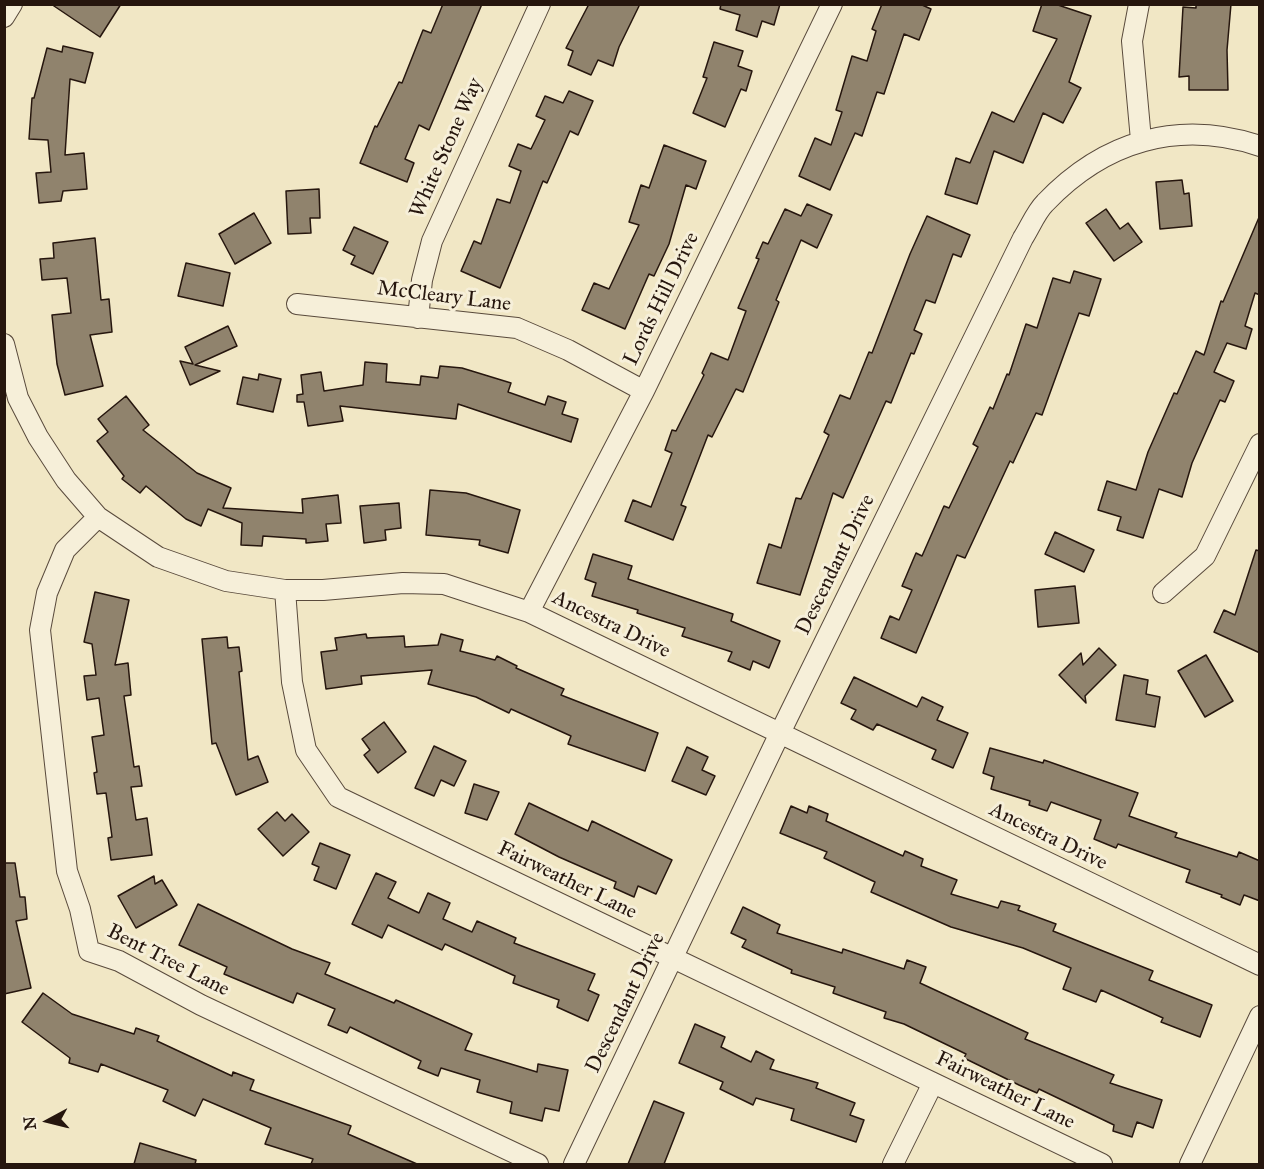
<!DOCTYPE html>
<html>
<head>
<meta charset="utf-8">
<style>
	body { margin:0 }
	#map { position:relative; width:1264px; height:1169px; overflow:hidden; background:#f1e7c5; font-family:"IM FELL Great Primer",serif }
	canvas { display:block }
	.frame { position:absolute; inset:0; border:6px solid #26160e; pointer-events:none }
	.north { position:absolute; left:18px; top:1091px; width:60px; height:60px; -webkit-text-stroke:4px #f6efd9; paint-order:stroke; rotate:263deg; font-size:16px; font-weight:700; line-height:24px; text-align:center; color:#26160e }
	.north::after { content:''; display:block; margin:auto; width:21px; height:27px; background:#26160e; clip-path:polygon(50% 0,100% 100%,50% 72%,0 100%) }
</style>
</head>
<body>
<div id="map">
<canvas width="1264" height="1169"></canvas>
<div class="frame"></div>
<div class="north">N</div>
</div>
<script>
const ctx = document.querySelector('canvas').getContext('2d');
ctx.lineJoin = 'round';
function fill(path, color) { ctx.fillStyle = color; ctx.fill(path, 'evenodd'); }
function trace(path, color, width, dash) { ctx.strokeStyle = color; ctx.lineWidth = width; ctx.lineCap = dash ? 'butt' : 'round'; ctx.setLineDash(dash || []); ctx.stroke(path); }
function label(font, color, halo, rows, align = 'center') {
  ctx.font = font + ' "IM FELL Great Primer",serif'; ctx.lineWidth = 6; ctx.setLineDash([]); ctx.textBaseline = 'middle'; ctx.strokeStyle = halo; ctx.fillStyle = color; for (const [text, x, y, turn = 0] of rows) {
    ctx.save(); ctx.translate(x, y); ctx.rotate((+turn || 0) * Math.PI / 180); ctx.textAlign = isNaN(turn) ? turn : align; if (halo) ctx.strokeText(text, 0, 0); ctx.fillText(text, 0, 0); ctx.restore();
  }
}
const building = new Path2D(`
	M51 4H121L100 37Z
	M443 4H482L429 130 419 125 405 159 414 163 407 182 360 163 375 126 377 127 399 82 402 83 423 30 431 33Z
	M589 4H640L619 47 613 66 598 60 591 75 568 65 573 51 566 48Z
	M721 4H780L774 25 762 21 757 37 736 30 740 15 720 9Z
	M882 4H920L931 9 919 40 904 34 884 94 877 92 862 136 855 133 830 190 799 176 815 138 831 145 842 112 836 110 852 56 867 61 876 31 872 29Z
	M1042 4H1055L1091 16 1069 82 1081 88 1063 123 1043 113 1023 163 994 151 977 204 945 194 956 158 970 163 992 112 1014 122 1057 39 1033 31Z
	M1196 4H1231L1227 50 1228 90H1189V76L1179 77 1183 7 1196 8Z
	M714 42 743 51 738 66 752 71 746 91 741 89 725 127 693 113 707 78 703 77Z
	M63 46 93 53 85 83 70 79 65 155 84 153 87 189 63 191 61 201 39 203 36 173 51 172 48 140 29 139 32 98H34L47 48 62 52Z
	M569 91 593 101 578 135 570 131 547 183 543 181 500 288 461 271 474 241 481 244 497 199 510 203 521 171 509 166 518 144 531 149 545 120 536 116 545 96 563 103Z
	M664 145 706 161 696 189 686 185 669 244 654 276 649 274 625 329 582 310 594 283 609 289 639 225 629 222 641 185 649 188Z
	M1182 180 1184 194 1189 193 1192 226 1160 229 1156 182Z
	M319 189 320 218H310L311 233 288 234 286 191Z
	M807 204 832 215 817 248 801 240 776 300 779 302 743 392 736 389 712 437 708 435 681 505 686 507 673 540 625 521 633 500 651 507 672 453 665 450 672 430 676 431 704 375 702 373 711 353 728 360 746 311 738 308 759 259 756 258 763 242 768 244 785 209 801 216Z
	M1106 209 1120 229 1128 223 1142 242 1114 261 1086 223Z
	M254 213 271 243 235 264 219 234Z
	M1260 215V295L1255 293 1245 326 1252 329 1246 349 1227 343 1214 372 1234 381 1225 402 1220 400 1192 463 1182 497 1159 489 1143 538 1117 530 1121 517 1098 510 1107 481 1136 490 1148 452 1174 393 1177 394 1196 351 1204 355 1221 301 1223 302Z
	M927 216 970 235 961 257 953 254 935 303 926 300 914 330 922 334 914 354 911 353 891 403 886 401 843 498 833 493 800 595 757 583 769 544 781 548 796 498 801 499 829 435 824 432 840 395 850 399 869 352 872 353 910 254Z
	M354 227 388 242 373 274 351 264 355 256 343 250Z
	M95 238 101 300 109 299 112 332 90 335 103 386 65 395 57 364 52 315 71 313 67 278 42 280 40 259 54 258 53 243Z
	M186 263 230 273 223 306 178 296Z
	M1074 271 1101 279 1089 316 1079 313 1042 415 1036 413 1013 463 1010 461 965 558 957 555 916 653 881 638 890 616 899 620 912 590 902 586 916 553 922 556 944 506 949 508 978 447 973 444 990 407 993 409 1007 374 1009 375 1026 324 1037 328 1053 278 1070 283Z
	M228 326 237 346 195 365 220 371 190 385 180 361 193 364 185 347Z
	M365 362 387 364 386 382 420 385 421 376 438 378 440 366 462 368 511 383 508 392 545 405 548 396 566 402 562 414 578 419 571 442 458 404 456 419 340 406 343 421 308 426 304 402H297V395L303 394 301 375 321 372 324 391 363 385Z
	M259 374 281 379 273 412 237 404 243 377 258 380Z
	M126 396 149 425 143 430 197 473 231 488 223 508 303 513 302 499 338 495 341 523 326 524 328 541 306 543V539L263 536 262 546 241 545 242 523 208 509 201 526 186 519 146 486 140 493 122 479 124 476 97 441 108 432 98 419Z
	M430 490 466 493 520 510 508 553 479 545 480 540 426 535Z
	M399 503 401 528 385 530 386 540 364 543 360 506Z
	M1055 532 1094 550 1084 572 1045 554Z
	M1256 550 1260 551V653L1214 632 1224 610 1235 615Z
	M593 554 632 566 628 579 733 614 731 621 780 641 769 668 753 661 750 670 728 661 732 652 682 636 685 628 637 613 638 610 592 596 596 583 585 579Z
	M1075 586 1079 623 1038 627 1035 590Z
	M95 592 129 600 115 665 128 663 131 695 124 696 134 767 139 766 142 786 131 787 136 820 147 818 152 855 111 860 108 838 112 837 106 793 97 794 94 773 97 772 92 737 104 735 99 698 87 700 84 676 96 675 92 644 84 642Z
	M366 634 367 638 404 636 405 647 438 645 441 634 463 640 460 651 495 660 497 656 517 666 516 668 564 689 561 695 658 733 645 771 568 744 571 736 511 709 509 713 476 697 428 684 432 670 361 676 362 684 326 689 321 652 337 650 335 638Z
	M227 637 228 648 239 647 242 671 239 672 248 760 258 756 268 782 236 795 216 743 212 744 202 639Z
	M1099 648 1116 665 1085 696 1086 703 1059 675 1081 653 1083 665Z
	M1206 655 1233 701 1205 717 1178 671Z
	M1124 675 1148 680 1146 694 1160 697 1155 727 1116 720Z
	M854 677 917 707 922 697 943 707 937 720 968 733 953 768 932 759 936 750 877 724 873 730 851 719 856 710 841 703Z
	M384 722 406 752 378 773 364 755 370 750 362 739Z
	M434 746 466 761 454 786 441 780 434 796 415 788Z
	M687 747 708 757 702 770 715 776 706 795 672 781Z
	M990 748 1043 763 1044 760 1138 793 1129 816 1177 833 1175 837 1237 857 1239 852 1260 861V901L1244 895 1240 905 1221 897 1222 895 1186 882 1190 870 1118 844 1116 848 1094 839 1101 820 1051 802 1047 811 1029 805 1030 801 991 789 994 777 983 773Z
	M474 784 499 792 487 820 465 813Z
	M529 803 588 831 592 821 672 860 656 894 638 886 634 897 614 888 616 882 559 857 515 834Z
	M791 806 807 813 809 806 828 814 826 821 903 856 905 851 923 859 921 866 957 880 951 894 998 908 1001 901 1020 906 1018 910 1056 924 1053 931 1153 971 1149 980 1212 1005 1200 1037 1161 1022 1163 1018 1101 990 1096 1002 1063 989 1071 968 1023 948 951 927 871 892 875 882 824 858 827 852 780 833Z
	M277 812 285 821 292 814 309 832 283 856 258 829Z
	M320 843 350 855 336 889 314 880 319 867 312 864Z
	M4 863H15L20 897H25L27 919 16 921 31 988 4 994Z
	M376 873 396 882 388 898 419 913 428 893 450 903 443 919 472 932 477 921 516 938 514 943 595 974 588 990 599 995 588 1021 557 1007 559 1000 513 983 515 976 445 944 442 950 388 925 382 938 352 924Z
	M154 876 155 884 162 880 177 905 136 928 118 896Z
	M198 904 292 949 330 963 325 974 394 1003 396 1000 472 1034 465 1050 537 1072 538 1064 568 1070 559 1111 545 1108 542 1121 510 1113 512 1102 477 1092 480 1080 441 1068 438 1076 418 1068 421 1061 350 1027 347 1033 328 1025 335 1009 297 993 293 1003 224 974 227 967 179 945Z
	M743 907 780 925 777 933 842 953 843 949 904 969 907 960 926 967 920 983 1028 1033 1025 1039 1114 1075 1110 1083 1162 1100 1153 1128 1137 1122 1132 1137 1113 1131 1114 1125 1039 1089 1037 1093 1019 1085 964 1058 966 1054 904 1024 884 1018 886 1012 833 993 835 987 791 973 792 970 742 947 746 940 731 933Z
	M43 993 72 1014 134 1034 136 1028 159 1036 157 1041 232 1076 233 1072 254 1080 250 1090 351 1126 348 1134 417 1164H311L313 1159 265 1144 271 1128 203 1099 195 1116 163 1101 168 1090 101 1064 98 1072 69 1063 70 1058 22 1022Z
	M695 1024 725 1037 721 1047 751 1062 756 1051 774 1060 770 1069 818 1083 816 1088 855 1103 850 1115 864 1120 856 1142 791 1120 794 1109 756 1098 753 1105 720 1089 723 1082 679 1063Z
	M654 1101 684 1113 664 1164H628Z
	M140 1143 196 1160 195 1164H134Z`);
fill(building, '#90836d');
trace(building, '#26160e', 1.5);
const street = new Path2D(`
	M1139 4 1132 41 1141 140
	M4 17 12 4
	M297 304 517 328 568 350 644 391
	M418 318 422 280 432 241 540 4
	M4 344 18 398 38 437 66 480 98 517 158 557 226 581 285 590H323L403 583 444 584 529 612 1260 965
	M98 517 65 550 47 593 40 630 67 871 80 909 89 951 119 961 201 1005 538 1164
	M285 590 292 682 306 750 338 797 1102 1164
	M1163 593 1205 556 1260 444
	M529 612 644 391 832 4
	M574 1164 779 735 1023 238C1030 227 1036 212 1045 203 1104 141 1178 119 1260 146
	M893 1164 933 1083
	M1190 1164 1260 1016`);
trace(street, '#594a3c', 22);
trace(street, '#f6efd9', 20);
label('21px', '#26160e', '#f6efd9', [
	["White Stone Way",447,148,-66],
	["McCleary Lane",444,297,7],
	["Lords Hill Drive",662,299,-64],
	["Descendant Drive",836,565,-64],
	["Ancestra Drive",611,625,26],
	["Ancestra Drive",1048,837,26],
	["Fairweather Lane",567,881,26],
	["Bent Tree Lane",168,961,27],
	["Descendant Drive",626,1003,-64],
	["Fairweather Lane",1005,1091,26]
]);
</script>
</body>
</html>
